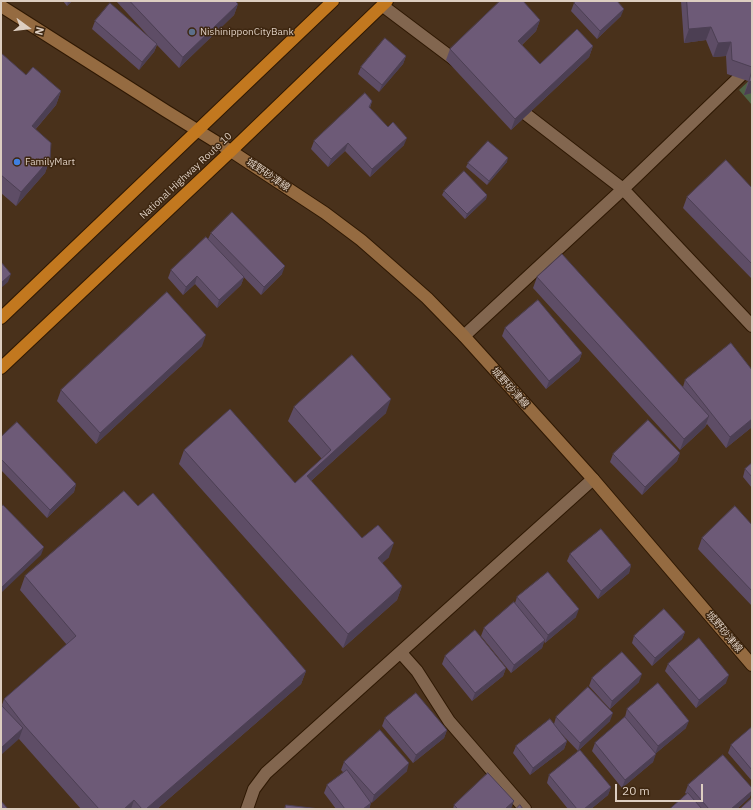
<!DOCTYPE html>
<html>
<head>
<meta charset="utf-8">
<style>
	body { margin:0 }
	#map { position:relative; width:753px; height:810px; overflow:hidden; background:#49311b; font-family:"IBM Plex Sans",sans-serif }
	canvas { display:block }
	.frame { position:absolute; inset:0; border:2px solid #ddcec1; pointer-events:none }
	.north { position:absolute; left:8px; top:8px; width:40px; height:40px; -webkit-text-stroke:3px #3e2711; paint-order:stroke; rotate:105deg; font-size:11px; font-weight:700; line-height:16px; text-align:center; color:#ddcec1 }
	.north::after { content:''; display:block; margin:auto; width:14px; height:18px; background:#ddcec1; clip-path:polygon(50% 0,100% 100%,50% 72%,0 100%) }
	.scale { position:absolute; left:615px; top:784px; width:88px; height:18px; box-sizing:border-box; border:2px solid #ddcec1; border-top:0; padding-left:5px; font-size:12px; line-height:14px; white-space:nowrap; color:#ddcec1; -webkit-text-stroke:3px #3e2711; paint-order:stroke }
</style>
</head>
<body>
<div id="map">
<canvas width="753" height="810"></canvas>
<div class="frame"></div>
<div class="north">N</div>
<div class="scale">20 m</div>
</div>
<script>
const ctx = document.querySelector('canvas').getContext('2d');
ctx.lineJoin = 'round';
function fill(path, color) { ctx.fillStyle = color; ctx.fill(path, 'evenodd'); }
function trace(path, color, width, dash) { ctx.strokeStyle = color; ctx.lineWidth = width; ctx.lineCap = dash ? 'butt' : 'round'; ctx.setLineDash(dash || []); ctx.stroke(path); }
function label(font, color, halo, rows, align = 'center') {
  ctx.font = font + ' "IBM Plex Sans","Noto Sans JP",sans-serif'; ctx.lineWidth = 3; ctx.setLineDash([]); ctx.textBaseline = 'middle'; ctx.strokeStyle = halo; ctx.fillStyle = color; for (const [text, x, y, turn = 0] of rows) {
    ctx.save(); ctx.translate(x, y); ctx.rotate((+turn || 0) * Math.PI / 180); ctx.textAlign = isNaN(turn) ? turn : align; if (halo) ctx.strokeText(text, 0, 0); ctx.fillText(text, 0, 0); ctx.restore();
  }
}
fill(new Path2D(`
	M752 78V105L739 90Z`), '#4e6345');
const street = new Path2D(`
	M383 6 460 64
	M514 105 623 189 752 326
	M464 336 623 189 752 65
	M401 653 417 671 449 721 525 809
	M247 809 254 789 266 773 593 479`);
const secondary = new Path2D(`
	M1 6 166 111 231 151 325 213 361 240 393 268 427 298 464 336 593 479 752 665`);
const highway = new Path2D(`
	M1 318 333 1
	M1 368 231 151 387 1`);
trace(street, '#2e1803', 14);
trace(secondary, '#2e1803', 14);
trace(highway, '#2e1803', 14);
trace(street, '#82664f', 12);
trace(secondary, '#956b41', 12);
trace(highway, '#c2781f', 12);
fill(new Path2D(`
	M63 1H72L67 6Z
	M116 1H235L238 4 234 15 179 68 157 45 154 52 139 70 92 29 95 21 153 41Z
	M681 1H752V93L744 95 748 81 727 74 726 56 713 57 706 40 684 43Z
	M574 3 621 16 597 39 571 11Z
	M540 20 536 31 522 45 540 64 593 46 589 57 511 130 446 60 450 49Z
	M1 53 26 75 61 91 56 105 35 130 50 159 45 173 16 206 1 193Z
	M406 56 403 64 379 92 358 74 361 67Z
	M372 101 370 108 404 145 370 177 345 151 328 167 311 149 314 141Z
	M507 162 487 185 466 167 468 163Z
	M752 188V279L683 208 687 197Z
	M444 191 487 195 486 199 465 219 442 195Z
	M211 233 282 274 261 295 237 270 244 277 241 285 217 308 195 284 183 295 168 278 171 270 208 239Z
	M537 277 683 387 685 380 752 370V427L726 448 707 424 705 427 680 450 533 288Z
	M505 328 582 353 579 361 546 389 502 336Z
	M202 346 96 444 57 401 61 390Z
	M294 407 386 413 311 481 362 538 389 557 382 563 402 586 397 600 343 648 179 464 184 450 295 483 322 459 288 421Z
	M1 437 76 484 74 492 47 518 1 470Z
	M680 453 677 461 642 495 610 462 613 454Z
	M752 463V488L743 477 745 469Z
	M138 506 306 671 301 684 157 809H81L19 739 2 705 4 699 67 645 20 590 25 576Z
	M752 525V606L698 549 702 538Z
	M570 554 631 565 629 573 598 599 567 561Z
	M517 597 576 617 545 643 544 641 542 648 511 673 481 636 484 628 515 603Z
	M685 632 682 639 652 666 632 643 634 636Z
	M445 656 506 668 503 676 472 701 442 664Z
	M668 664 726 683 696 708 665 671Z
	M592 678 639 682 610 709 589 686Z
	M627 709 686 728 655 754 653 762 622 788 592 751 595 743 625 717Z
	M556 717 610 721 578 751 557 729 567 741 564 749 530 775 513 753 516 746 554 724Z
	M385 718 447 730 444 738 413 763 382 726Z
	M752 727V781L728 753 731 745Z
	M344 762 407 771 371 803 369 809H336L324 793 327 785 344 773 341 770Z
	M549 775 611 787 608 795 591 809H568L547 783Z
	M688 785 750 797 737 809H670L687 794 685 793Z
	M454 805 510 809H453Z`), '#5e4d66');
fill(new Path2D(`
	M68 1H72L67 6Z
	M238 4 234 15 179 68 183 57Z
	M624 9 621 16 597 39 600 31Z
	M540 20 536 31 514 52 518 41Z
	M711 27 706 40 684 43 689 29Z
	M731 42 726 56 713 57 718 43Z
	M157 44 154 52 139 70 142 62Z
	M593 46 589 57 511 130 515 119Z
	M406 56 403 64 379 92 382 85Z
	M752 81V93L744 95 749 82Z
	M61 91 56 105 26 140 32 126Z
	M407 138 404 145 370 177 372 169Z
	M348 143 345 151 328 167 331 159Z
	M508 158 507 162 487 185 489 181Z
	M50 159 45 173 16 206 21 192Z
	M487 195 486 199 465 219 467 214Z
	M285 266 282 274 261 295 264 287Z
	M11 274 8 282 1 288V283Z
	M197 276 195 284 183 295 186 287Z
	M244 277 241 285 217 308 219 300Z
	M206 335 202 346 96 444 100 433Z
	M582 353 579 361 546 389 549 381Z
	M391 399 386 413 302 489 307 476Z
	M709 416 705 427 680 450 684 439Z
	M752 419V427L726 448 730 437Z
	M680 453 677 461 642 495 645 487Z
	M76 484 74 492 47 518 50 510Z
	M394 543 389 557 373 572 378 558Z
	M44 547 41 555 1 593V588Z
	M631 565 629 573 598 599 601 591Z
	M402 586 397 600 343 648 348 634Z
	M579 609 576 617 545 643 548 635Z
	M685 632 682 639 652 666 655 658Z
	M545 640 542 648 511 673 514 665Z
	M506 668 503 676 472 701 475 693Z
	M306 671 301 684 157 809H146Z
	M642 674 639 682 610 709 612 701Z
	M729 675 726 683 696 708 699 700Z
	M613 713 610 721 578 751 580 743Z
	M689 721 686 728 655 754 658 746Z
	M23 728 19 739 1 755V748Z
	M447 730 444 738 413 763 416 755Z
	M567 741 564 749 530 775 533 768Z
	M656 754 653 762 622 788 625 780Z
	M409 763 407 771 372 803 374 795Z
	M611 787 608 795 591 809H584Z
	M752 791V793L750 797 737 809H731Z
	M134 800 131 809H124Z
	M514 801 511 809H505Z
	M371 803 369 809H363Z`), '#4c3f53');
const building = new Path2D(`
	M130 1H235L238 4 183 57Z
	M500 1H523L540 20 518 41 540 64 577 29 593 46 515 119 450 49Z
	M576 1H617L624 9 600 31 574 3Z
	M687 1H752V67L732 60 731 42 718 43 711 27 689 29Z
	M110 3 157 44 142 62 95 21Z
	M385 38 406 56 382 85 361 67Z
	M1 53 26 75 33 67 61 91 32 126 51 143 50 159 21 192 1 175Z
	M752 71V81L749 82Z
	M365 93 372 101 369 107 388 127 393 122 407 138 372 169 348 143 331 159 314 141Z
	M488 141 508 158 489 181 468 163Z
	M726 160 752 188V264L687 197Z
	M464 171 487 195 467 214 444 191Z
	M232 212 285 266 264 287 211 233Z
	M206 237 244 277 219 300 197 276 186 287 171 270Z
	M562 254 709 416 684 439 537 277Z
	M1 262 11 274 1 283Z
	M167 292 206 335 100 433 61 390Z
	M538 300 582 353 549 381 505 328Z
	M731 343 752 370V419L730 437 685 380Z
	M352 355 391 399 307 476 362 538 378 525 394 543 378 558 402 586 348 634 184 450 230 409 295 483 331 450 294 407Z
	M648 420 680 453 645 487 613 454Z
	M17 422 76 484 50 510 1 459V437Z
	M752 463V477L745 469Z
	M124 491 138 506 153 493 306 671 146 809H142L134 800 124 809H99L24 725 4 699 76 636 25 576Z
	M3 505 44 547 1 588V507Z
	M735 506 752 525V591L702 538Z
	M601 529 631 565 601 591 570 554Z
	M548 572 579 609 548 635 517 597Z
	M514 602 545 640 514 665 484 628Z
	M664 609 685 632 655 658 634 636Z
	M475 630 506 668 475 693 445 656Z
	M699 638 729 675 699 700 668 664Z
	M622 652 642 674 612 701 592 678Z
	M658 683 689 721 658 746 627 709Z
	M588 687 613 713 580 743 556 717Z
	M416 693 447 730 416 755 385 718Z
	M1 705 23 728 1 748Z
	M625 717 656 754 625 780 595 743Z
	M550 719 567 741 533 768 516 746Z
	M752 727V770L731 745Z
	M380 730 409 763 374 795 344 762Z
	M580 750 611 787 584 809H577L549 775Z
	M723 755 752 788V791L731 809H709L688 785Z
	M347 770 371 803 363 809H345L327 785Z
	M488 773 514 801 505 809H458L454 805Z
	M688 793 702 809H670Z
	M752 798V809H740Z
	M1 801 8 809H1Z
	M286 805 320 809H285Z
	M520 805 523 809H516Z`);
fill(building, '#6d5a77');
trace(building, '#4c3f53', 1);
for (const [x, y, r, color] of [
	[192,32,4,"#5c6f8a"],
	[17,162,4,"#3f7fe0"]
]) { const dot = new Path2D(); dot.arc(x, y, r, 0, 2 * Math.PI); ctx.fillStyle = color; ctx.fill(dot); trace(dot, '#3e2711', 1.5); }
label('10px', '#ddcec1', '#3e2711', [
	["NishinipponCityBank",200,32],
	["FamilyMart",25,162]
], 'left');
label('10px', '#ddcec1', '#3e2711', [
	["城野砂津線",268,175,34],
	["National Highway Route 10",186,176,-43],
	["城野砂津線",510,388,48],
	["城野砂津線",724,632,50]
]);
</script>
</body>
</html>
